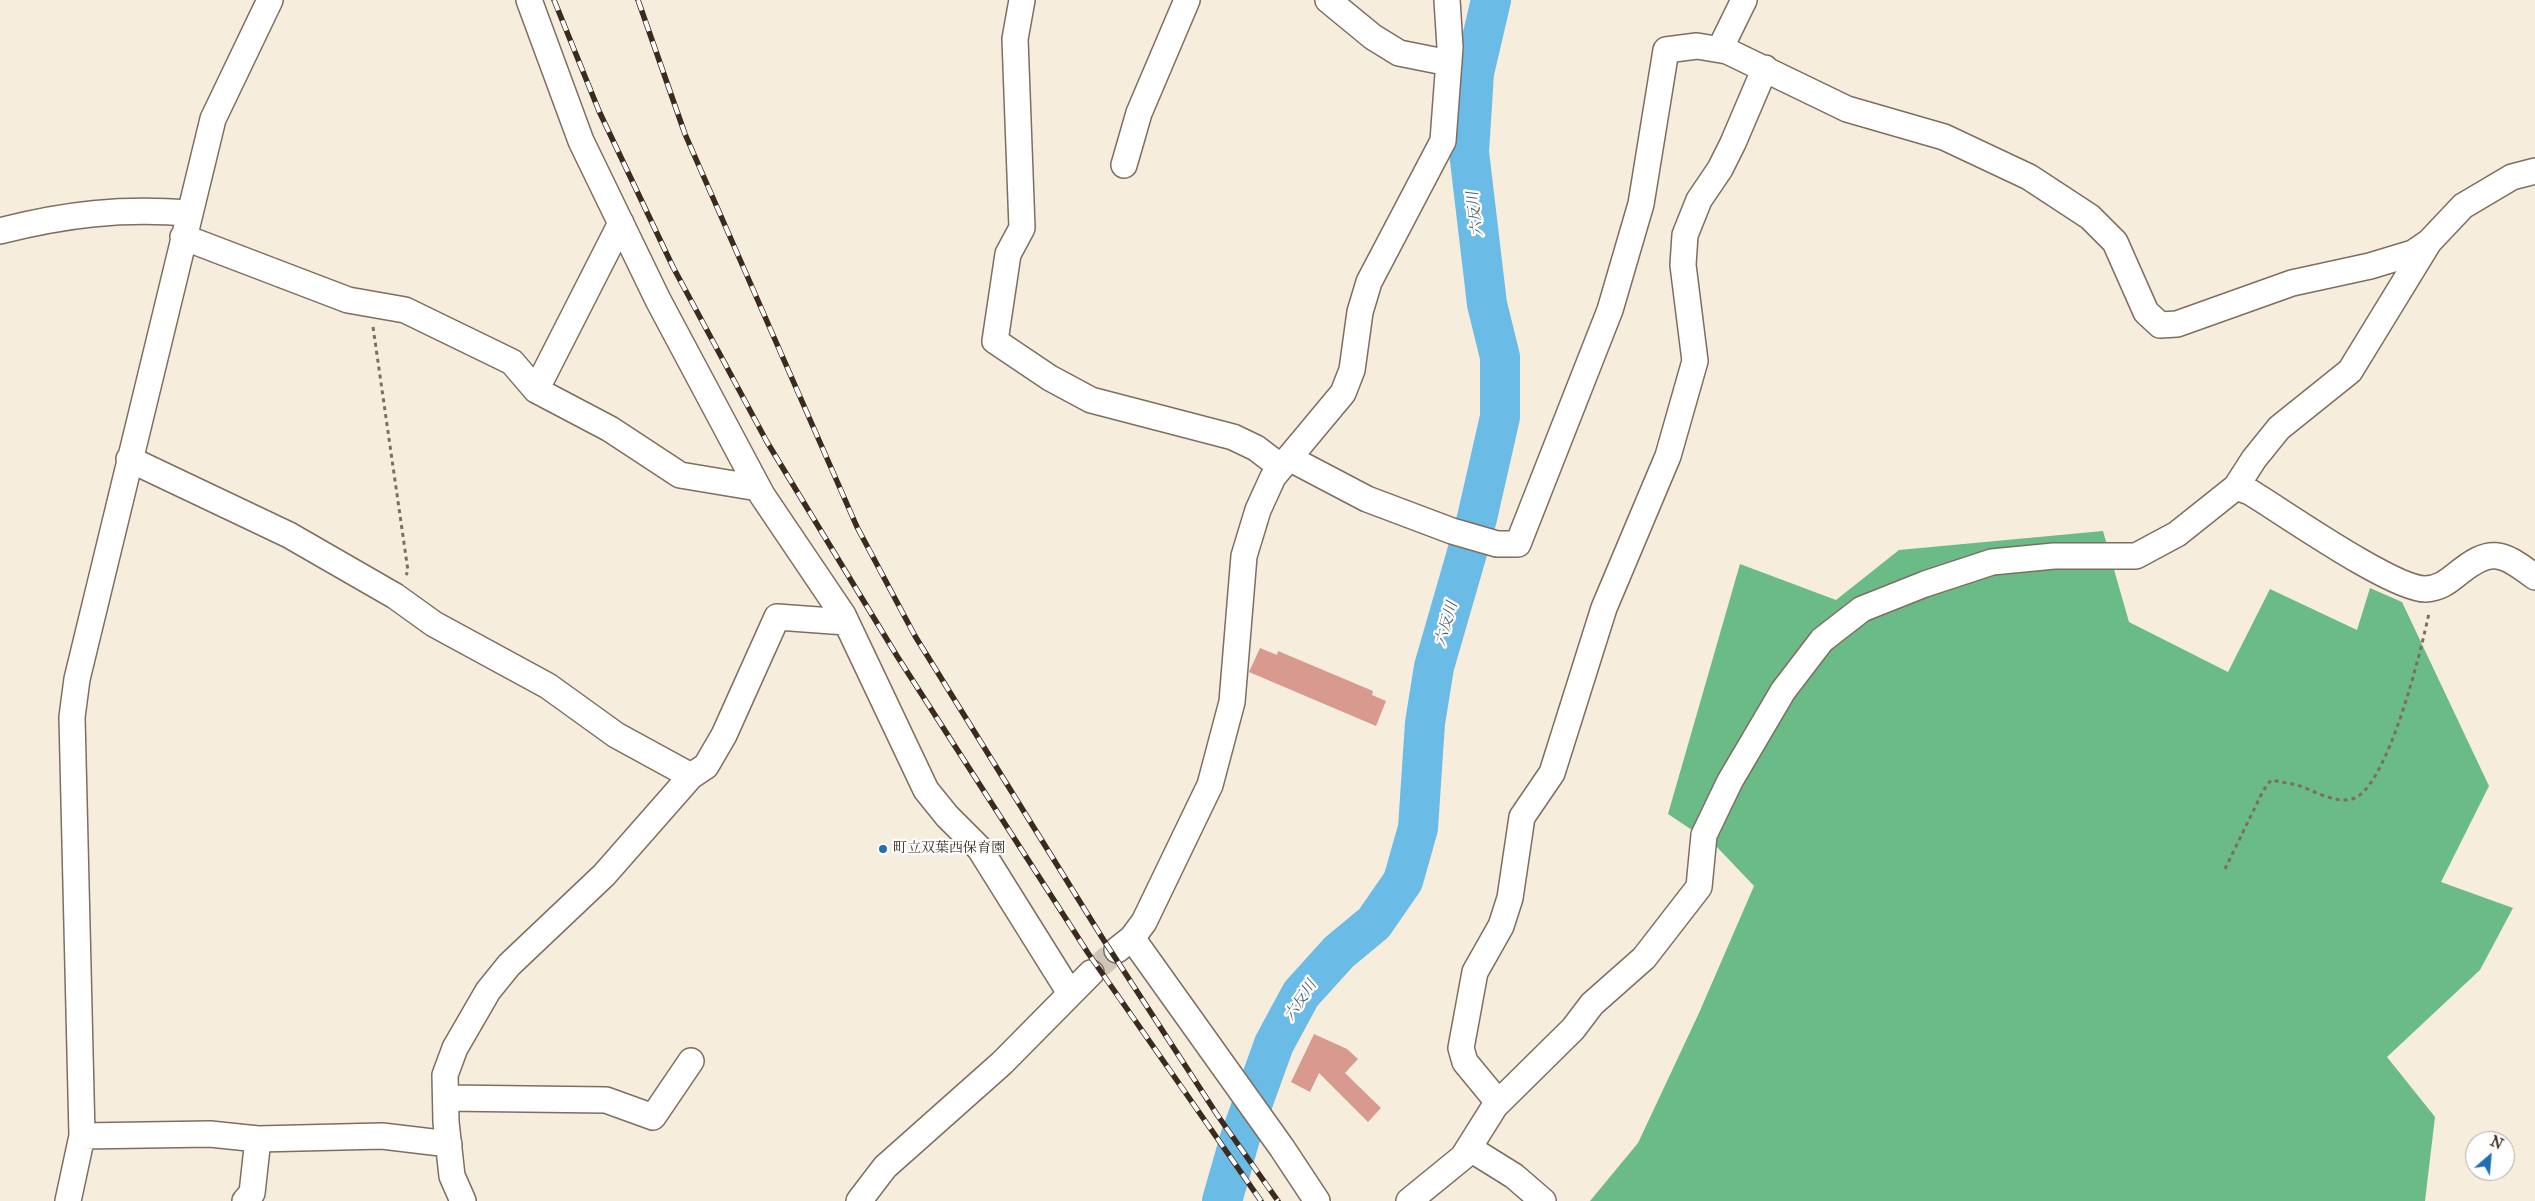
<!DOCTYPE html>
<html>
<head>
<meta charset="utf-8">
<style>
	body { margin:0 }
	#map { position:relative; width:2535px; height:1201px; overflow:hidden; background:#f7eddc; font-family:"IM FELL Great Primer",serif }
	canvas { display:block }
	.north { position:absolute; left:2465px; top:1131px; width:50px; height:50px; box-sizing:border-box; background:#fff; border:1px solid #b1aaa5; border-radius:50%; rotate:27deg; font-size:14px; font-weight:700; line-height:20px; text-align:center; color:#3b2a1e }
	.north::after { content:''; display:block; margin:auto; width:18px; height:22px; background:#1f6fb2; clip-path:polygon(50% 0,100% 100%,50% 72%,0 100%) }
</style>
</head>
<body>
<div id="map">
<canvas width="2535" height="1201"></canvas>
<div class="north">N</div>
</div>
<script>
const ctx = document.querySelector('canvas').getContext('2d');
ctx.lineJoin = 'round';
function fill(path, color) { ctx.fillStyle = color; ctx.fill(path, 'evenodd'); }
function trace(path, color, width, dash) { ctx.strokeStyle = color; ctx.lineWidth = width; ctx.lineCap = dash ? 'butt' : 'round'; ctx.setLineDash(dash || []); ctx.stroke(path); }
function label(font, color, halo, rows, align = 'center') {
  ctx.font = font + ' "IM FELL Great Primer","Noto Serif JP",serif'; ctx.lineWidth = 4.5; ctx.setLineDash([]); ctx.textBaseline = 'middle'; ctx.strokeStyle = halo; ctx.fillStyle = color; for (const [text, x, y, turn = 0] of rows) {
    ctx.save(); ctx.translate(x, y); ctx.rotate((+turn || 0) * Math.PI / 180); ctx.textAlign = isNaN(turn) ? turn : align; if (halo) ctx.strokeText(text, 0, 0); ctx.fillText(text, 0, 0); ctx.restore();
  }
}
fill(new Path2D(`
	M2103 531 2129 622 2228 672 2270 589 2357 630 2370 588 2402 602 2489 786 2441 882 2513 908 2480 970 2387 1057 2435 1117 2425 1201H1590L1638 1143 1699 1013 1754 886 1716 846 1668 814 1740 564 1836 600 1899 550Z`), '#6bbb86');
trace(new Path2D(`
	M1222 1201 1240 1138 1274 1044 1301 994 1339 952 1374 923 1403 881 1418 828 1425 723 1434 667 1477 518 1500 417V357L1487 304 1469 152 1474 73 1491 0`), '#6abbe5', 40);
fill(new Path2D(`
	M1260 648 1277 655 1278 651 1373 691 1372 695 1386 701 1376 726 1249 672Z
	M1314 1034 1347 1049 1358 1059 1345 1073 1381 1108 1368 1122 1319 1073 1310 1092 1291 1082Z`), '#d8998e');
trace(new Path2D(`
	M1091 973 1117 950`), '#d1c6b6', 25, [25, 12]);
const minor = new Path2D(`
	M529 0 581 141 658 300 762 495 843 615 926 790 947 816 980 849 1070 993
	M1022 0 1015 39 1022 228 1008 254 995 341 1050 378 1091 400 1233 437 1256 448 1281 467
	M1328 0 1373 37 1399 53 1449 63
	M1720 49 1744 0
	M1124 165 1139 113 1187 0
	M0 231C66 214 121 208 189 213
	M183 237 348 300 405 310 512 362 536 390 610 429 680 475 758 488
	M536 390 621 223
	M1289 458 1367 499 1452 531 1497 544H1518L1610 310 1641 204 1666 50 1697 46 1727 51 1847 109 1944 137 2029 177 2090 217 2115 242 2146 312 2160 325 2177 324 2292 283 2370 266 2413 253 2429 242 2463 206 2512 177 2535 171
	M129 459 289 535 395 596 434 624 548 686 616 735 691 776
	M2236 487 2250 492C2283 512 2394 590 2426 589 2439 588 2446 583 2456 575 2490 547 2501 551 2535 577
	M1132 938 1282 1148 1317 1201
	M1117 950 1132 938 1144 922 1210 785 1232 702 1244 556 1258 510 1273 477 1343 393 1352 370 1360 312 1369 282 1443 141 1450 47 1447 0
	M446 1098 606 1100 653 1117 691 1061
	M1498 1102 1465 1062 1461 1048 1475 972 1501 926 1510 898 1522 817 1552 773 1604 608 1668 456 1695 361 1683 265 1685 235 1699 200 1720 169 1733 143 1765 68
	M82 1136 210 1134 258 1139 382 1136 449 1144
	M1469 1148 1514 1176 1543 1201
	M68 1201 82 1136 72 717 77 679 213 119 270 0
	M245 1201 252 1193 258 1139
	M463 1201 452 1176 446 1122 445 1075 455 1048 488 991 509 965 604 875 691 776 706 766 724 735 777 617 846 622
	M859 1201 885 1167 1002 1063 1091 973
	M1409 1201 1463 1157 1495 1106 1573 1029 1592 1004 1644 958 1699 887 1704 835 1730 781 1783 691 1822 640 1862 609 1925 584 1992 562 2054 556H2136L2177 534 2236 487 2254 459 2279 428 2350 371 2429 242`);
trace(minor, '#7d6e60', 28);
trace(new Path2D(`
	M373 327 408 571 406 575
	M2225 869 2263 791 2271 780C2280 782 2289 783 2297 785 2313 790 2335 804 2352 799 2387 791 2422 647 2429 613`), '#7d6e60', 3, [4, 4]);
trace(minor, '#fff', 25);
const rail = new Path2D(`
	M554 0 599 111 673 267 767 442 897 656 1088 953 1261 1201
	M638 0 685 134 857 527 915 636 1103 939 1218 1116 1278 1201`);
trace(rail, '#3b2a1e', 5.5);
trace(rail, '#fff', 4, [11]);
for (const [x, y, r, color] of [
	[883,849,5,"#1f6fb2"]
]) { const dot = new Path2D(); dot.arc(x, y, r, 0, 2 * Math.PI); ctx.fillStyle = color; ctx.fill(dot); trace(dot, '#fff', 2); }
label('14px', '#3b2a1e', '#fff', [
	["町立双葉西保育園",893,849]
], 'left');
label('italic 15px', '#4b5d64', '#fff', [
	["六反川",1476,214,-97],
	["六反川",1447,624,-74],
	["六反川",1301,1001,-56]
]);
</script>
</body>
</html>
